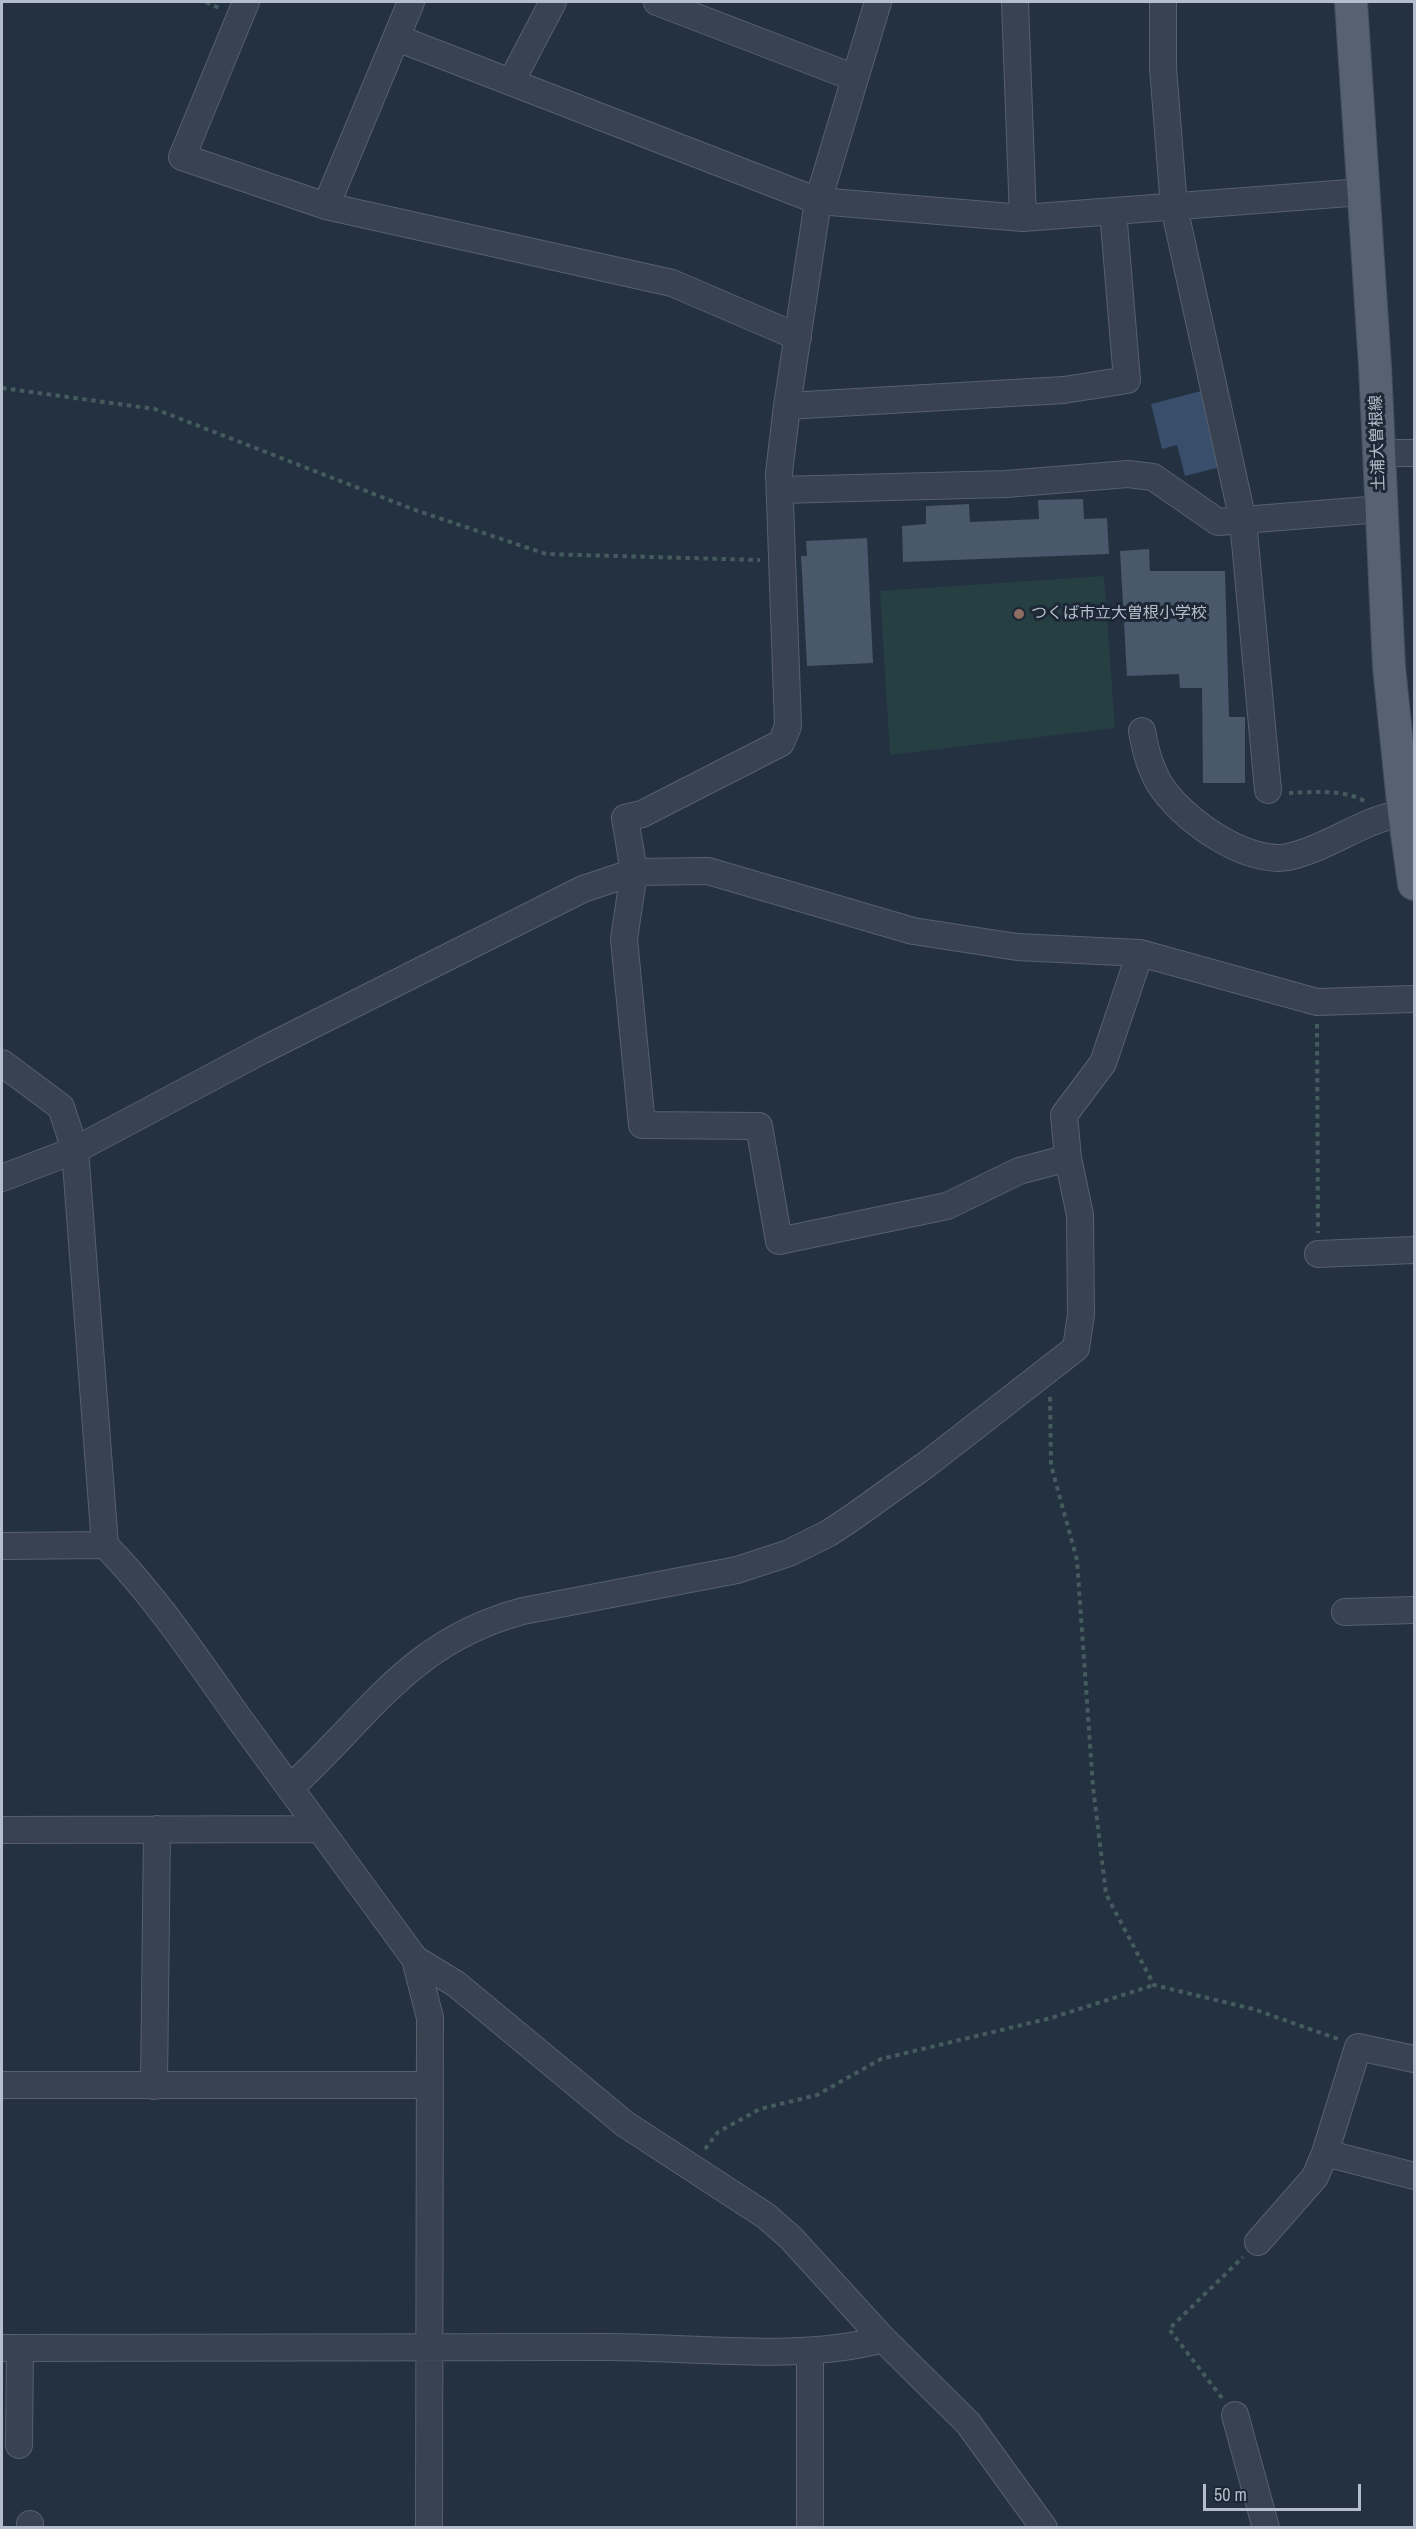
<!DOCTYPE html>
<html>
<head>
<meta charset="utf-8">
<style>
	body { margin:0 }
	#map { position:relative; width:1416px; height:2529px; overflow:hidden; background:#243141; font-family:"Archivo Narrow",sans-serif }
	canvas { display:block }
	.frame { position:absolute; inset:0; border:3px solid #b4bdcb; pointer-events:none }
	.scale { position:absolute; left:1203px; top:2484px; width:158px; height:27px; box-sizing:border-box; border:3px solid #b4bdcb; border-top:0; padding-left:8px; font-size:18px; line-height:21px; white-space:nowrap; color:#b4bdcb; -webkit-text-stroke:4px #1d2735; paint-order:stroke }
</style>
</head>
<body>
<div id="map">
<canvas width="1416" height="2529"></canvas>
<div class="frame"></div>
<div class="scale">50 m</div>
</div>
<script>
const ctx = document.querySelector('canvas').getContext('2d');
ctx.lineJoin = 'round';
function fill(path, color) { ctx.fillStyle = color; ctx.fill(path, 'evenodd'); }
function trace(path, color, width, dash) { ctx.strokeStyle = color; ctx.lineWidth = width; ctx.lineCap = dash ? 'butt' : 'round'; ctx.setLineDash(dash || []); ctx.stroke(path); }
function label(font, color, halo, rows, align = 'center') {
  ctx.font = font + ' "Archivo Narrow","Noto Sans JP",sans-serif'; ctx.lineWidth = 6; ctx.setLineDash([]); ctx.textBaseline = 'middle'; ctx.strokeStyle = halo; ctx.fillStyle = color; for (const [text, x, y, turn = 0] of rows) {
    ctx.save(); ctx.translate(x, y); ctx.rotate((+turn || 0) * Math.PI / 180); ctx.textAlign = isNaN(turn) ? turn : align; if (halo) ctx.strokeText(text, 0, 0); ctx.fillText(text, 0, 0); ctx.restore();
  }
}
fill(new Path2D(`
	M1104 576 1115 728 890 755 880 591Z`), '#263f42');
fill(new Path2D(`
	M1201 391 1220 467 1185 476 1177 445 1162 449 1151 404Z`), '#384e6a');
fill(new Path2D(`
	M1083 499 1084 519 1107 518 1109 554 903 562 902 526 926 524V506L969 504 970 522 1039 519 1038 500Z
	M867 538 873 663 807 666 801 556H807L806 541Z
	M1149 549 1150 571H1225L1229 717H1245V783H1203L1202 688H1180L1179 674 1127 676 1120 551Z`), '#49586a');
const minor = new Path2D(`
	M246 2 182 157 326 206 672 283 798 337
	M657 2 855 78
	M878 2 818 201 787 406 779 473 788 726 781 743 642 814 625 818 634 872 624 939 642 1125 759 1126 779 1241 947 1206 1019 1171 1068 1158
	M1015 2 1023 218
	M1163 2V68L1174 207 1243 521 1268 790
	M397 38 818 201 1023 218 1362 192
	M511 82 553 2
	M326 206 411 2
	M787 406 1064 390 1127 380 1113 211
	M1378 453H1414
	M780 490 1006 484 1128 474 1153 477 1218 522 1381 509
	M1142 731C1145 749 1149 766 1159 783 1180 818 1246 865 1288 857 1315 851 1340 836 1365 825 1377 819 1391 816 1404 812
	M2 1063 61 1107 75 1150 105 1545C156 1597 196 1658 238 1717 297 1798 356 1879 415 1959L430 2018 429 2528
	M2 1178 75 1150 261 1051 583 889 634 872 708 871 913 931 1017 947 1140 953 1317 1002 1414 999
	M1318 1254 1414 1250
	M2 1546 105 1545
	M1345 1612 1414 1610
	M290 1788C371 1714 410 1641 523 1611L737 1570 789 1553 829 1533 853 1517 927 1464 1076 1348 1081 1315 1080 1215 1068 1158 1064 1115 1103 1063 1140 953
	M2 1830 318 1829
	M415 1959 456 1984 625 2124 766 2216 791 2238 883 2339 968 2423 1044 2528
	M1414 2059 1358 2047 1325 2153 1414 2176
	M2 2085H429
	M154 2086 157 1829
	M1258 2242 1315 2177 1325 2153
	M2 2348C204 2348 406 2347 608 2347 694 2347 801 2362 883 2339
	M810 2351V2528
	M1235 2415 1266 2528
	M19 2445 20 2348
	M30 2528V2524`);
const major = new Path2D(`
	M1351 2 1375 366 1389 667 1404 812 1414 884`);
trace(minor, '#56606e', 28);
trace(major, '#444e5c', 34);
trace(new Path2D(`
	M206 2 219 8
	M2 388 155 409 415 510 546 554 760 560
	M1289 793C1312 792 1344 789 1364 801
	M1317 1024 1318 1233
	M1050 1397 1051 1465 1077 1560 1093 1787 1106 1894 1154 1985 1253 2009 1338 2039
	M705 2149 718 2132 760 2109 817 2095 881 2059 1051 2018 1154 1985
	M1222 2398 1169 2329 1243 2257`), '#445c5e', 4, [4.5, 4.5]);
trace(minor, '#384250', 26);
trace(major, '#566270', 32);
for (const [x, y, r, color] of [
	[1019,614,6,"#8d6e63"]
]) { const dot = new Path2D(); dot.arc(x, y, r, 0, 2 * Math.PI); ctx.fillStyle = color; ctx.fill(dot); trace(dot, '#1d2735', 2); }
label('16px', '#b4bdcb', '#1d2735', [
	["土浦大曽根線",1378,443,-92]
]);
label('16px', '#b4bdcb', '#1d2735', [
	["つくば市立大曽根小学校",1031,614]
], 'left');
</script>
</body>
</html>
